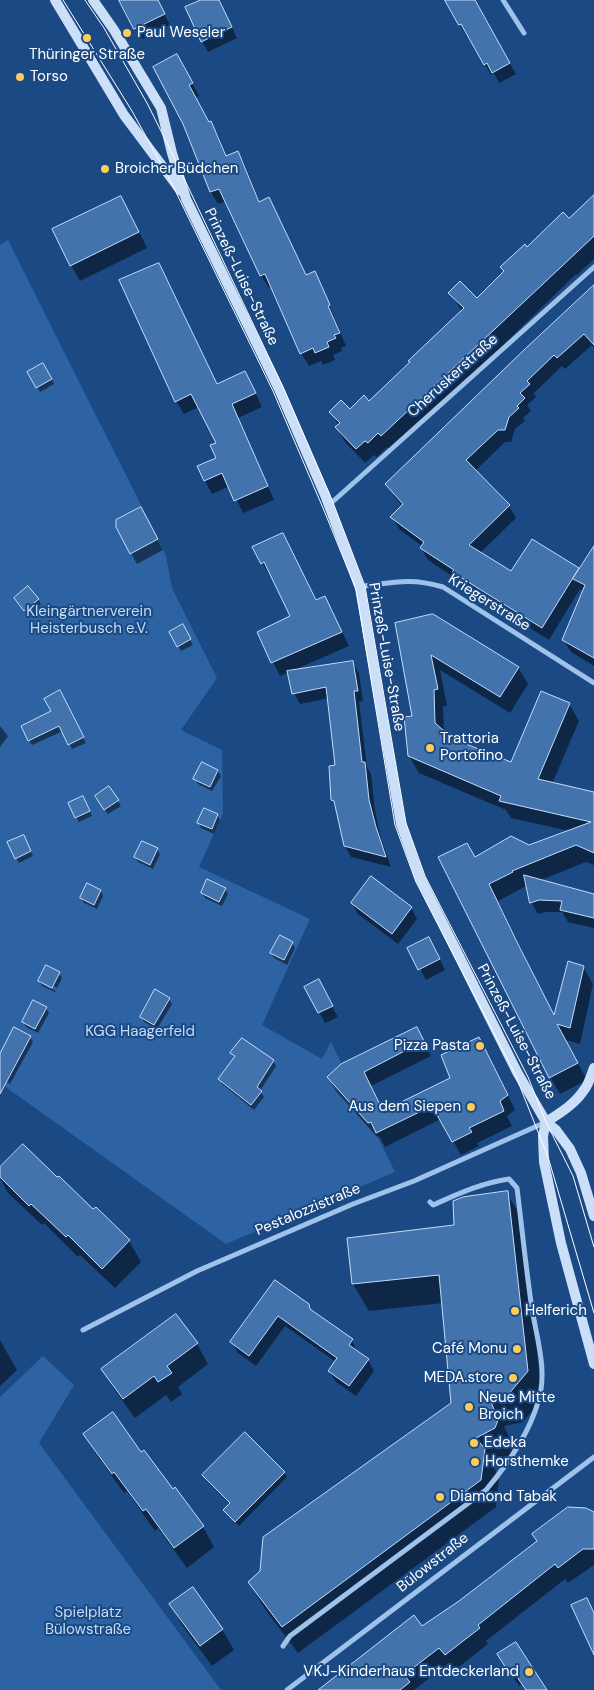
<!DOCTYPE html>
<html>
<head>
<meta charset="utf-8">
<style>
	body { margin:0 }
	canvas { display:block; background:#1a4983 }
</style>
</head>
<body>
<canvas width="594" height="1690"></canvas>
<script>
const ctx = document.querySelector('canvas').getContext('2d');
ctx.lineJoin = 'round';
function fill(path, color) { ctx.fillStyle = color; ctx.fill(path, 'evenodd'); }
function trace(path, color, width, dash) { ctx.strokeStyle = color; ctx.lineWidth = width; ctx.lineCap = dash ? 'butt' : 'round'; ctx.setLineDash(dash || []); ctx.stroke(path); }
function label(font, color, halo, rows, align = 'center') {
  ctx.font = font + ' "DM Sans",sans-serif'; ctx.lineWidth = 4; ctx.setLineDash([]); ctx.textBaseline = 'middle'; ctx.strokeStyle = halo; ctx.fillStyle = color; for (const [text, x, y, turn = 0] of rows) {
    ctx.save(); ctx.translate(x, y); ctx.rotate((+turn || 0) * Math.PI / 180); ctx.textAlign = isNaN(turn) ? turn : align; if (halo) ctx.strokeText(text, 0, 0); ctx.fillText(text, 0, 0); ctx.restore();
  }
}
fill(new Path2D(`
	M8 240 158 539 166 556 172 588 217 678 181 730 222 750 223 814 199 867 310 919 262 1025 322 1059 331 1042 395 1172 226 1244 0 1083V245Z
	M43 1356 74 1385 39 1443 221 1690H0V1397Z`), '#2d63a2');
fill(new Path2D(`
	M121 0H157L170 25 142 39Z
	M204 0H219L237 38 208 52 202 41Z
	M446 0H474L516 74 499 83 494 73 491 75 468 34 466 35Z
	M184 68 199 96 195 98 209 124 211 123 218 135 227 157 238 153 245 165 260 203 306 276 314 273 321 285 346 346 341 348 342 351 333 355 335 360 323 365 321 361 309 366 301 353 272 287 269 288 261 276 226 201 218 204 211 192Z
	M594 195V259L577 275 576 274 498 350 390 450 387 447 377 457 374 455 365 463 345 442 337 428 339 426 331 412 350 411 369 402 462 311 450 293 477 300 504 272 502 267 569 220Z
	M130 213 147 248 80 281 71 265Z
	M159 265 217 385 252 386 262 407 238 418 274 500 243 513 230 486 212 494 205 481 217 459V444L199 407 184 414 176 401Z
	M594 287V348L592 345 565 369 562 366 534 393 536 397 527 405 531 411 523 418 525 421 515 429 511 442H505L475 471 509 506 516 518 480 553 512 573 578 569 579 571 594 559V666L571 652 564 640 584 592 580 589 549 640 461 585 458 580 428 560 421 548 422 546 399 529 392 517 403 506 394 496 387 484Z
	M43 364 54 384 40 392 29 372Z
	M147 519 163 550 137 564 131 553Z
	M283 535 317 601 332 611 349 646 294 670 352 662 359 673 363 701 359 702 367 767 371 774 375 811 381 839 391 867 351 857 345 846 336 806 333 799 336 766 329 698 300 704 294 693 289 672 280 676 258 632 292 617 272 575 270 576 262 563Z
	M38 599 41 604 28 615 18 603Z
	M397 624 518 667 528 684 510 713 440 670 447 706H443L444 732 457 742 512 764 569 704 579 721 552 784 594 793V865L586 862 541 880 594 895V928L568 922 562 912H546L538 914 531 902 528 885 498 901 555 1018 583 967 593 984 580 1044 565 1040 587 1080 560 1094 550 1077 475 858 529 846 569 831 511 818 506 810 419 773 409 756 413 717Z
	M182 626 193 645 181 651 171 633Z
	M59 692 86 743 72 749 63 731 32 745 29 740 52 712Z
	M0 726 8 736 0 747Z
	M203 763 218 771 221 776 212 791 198 784 195 779Z
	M109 788 121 806 108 814 99 802Z
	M86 803 92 816 79 822 76 817Z
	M217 815 220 820 214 834 201 828 198 822Z
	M26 841 33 856 19 863 16 858Z
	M157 849 160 854 153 869 138 862 135 857Z
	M87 885 101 891 103 896 97 909 84 903 81 898Z
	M225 889 228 894 222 906 205 898 202 893Z
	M352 903 411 908 417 919 398 944 358 914Z
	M292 943 295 948 287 965 274 958 271 953Z
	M409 948 435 949 445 970 426 980Z
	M59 973 62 978 57 988 42 981V984L56 991 55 992 42 986 39 981Z
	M306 987 324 992 338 1017 325 1023Z
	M169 999 172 1004 157 1029 144 1022 141 1017Z
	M46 1008 49 1013 38 1033 26 1027 23 1022Z
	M417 1029 431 1056 371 1086 384 1112 451 1079 487 1053 515 1110 507 1116 512 1126 477 1143 479 1146 461 1155 441 1119 385 1147 379 1136 377 1137 336 1091 328 1077Z
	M30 1037 33 1042 10 1084 0 1078V1057Z
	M232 1053 273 1061 276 1066 260 1091 264 1097 254 1110 222 1084 220 1079 235 1058Z
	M0 1169 93 1211 96 1209 129 1241 141 1262 115 1288 80 1255 78 1257 44 1223 42 1225 8 1193 0 1178Z
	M507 1193 523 1220 542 1399 523 1422 504 1426 513 1445 512 1450 510 1455 492 1464 499 1477 496 1507 298 1653 265 1609 249 1582 452 1404 443 1303 369 1311 353 1284 348 1239 456 1226Z
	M275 1282 308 1305 312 1312 352 1340 357 1352 368 1360 374 1371 356 1396 336 1382 329 1371 336 1362 285 1326 256 1366 238 1353 232 1342Z
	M176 1315 197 1344 208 1364 178 1387 182 1394 171 1402 166 1395 135 1418 114 1389 103 1369Z
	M0 1340 17 1370 0 1386Z
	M84 1434 141 1454 172 1491 175 1489 203 1527 214 1547 187 1568 158 1528 155 1531 127 1491 124 1493 96 1454Z
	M284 1472 287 1477 239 1526 225 1510 231 1505 206 1480 203 1475Z
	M594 1513V1565L568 1583 565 1579 486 1641 488 1644 455 1670 449 1663 414 1690H320L422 1628Z
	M171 1604 222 1629 234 1650 212 1666 182 1625Z
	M505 1665 546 1690H526L522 1684 519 1686Z`), '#0007');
const building = new Path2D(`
	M119 0H158L165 14 134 29Z
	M201 0H219L232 27 201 42 185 7Z
	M445 0H475L510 63 492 73 487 63 484 65 461 24 459 25Z
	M177 54 193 83 189 85 209 122 211 121 226 156 238 151 259 202 269 197 306 275 315 271 330 305 328 306 340 333 334 335 336 338 327 342 329 347 315 353 313 348 300 354 265 274 260 276 219 189 210 192 183 124 153 67Z
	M594 195V236L381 436 378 433 368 443 365 441 356 449 335 427 340 423 329 412 341 400 350 409 364 395 369 401 410 362 408 361 464 308 448 293 460 281 477 298 504 271 500 267 525 244 527 247 563 212 569 218Z
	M121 196 139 232 70 266 52 229Z
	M159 263 217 384 245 371 256 393 232 404 268 486 234 501 222 473 204 481 197 466 216 458 210 445 216 443 191 394 175 402 119 280Z
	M594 285V345L584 334 557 358 554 355 527 381 530 384 520 393 525 398 517 406 519 408 509 417 505 430H498L466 460 510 505 469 545 511 571 532 539 579 568 542 628 452 572 454 570 420 548 424 542 390 517 403 504 385 484 525 349Z
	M43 363 52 379 36 388 27 372Z
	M141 507 158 539 130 554 116 527V520Z
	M283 533 316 600 325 596 342 632 271 663 257 632 290 616 264 562 261 564 252 547Z
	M594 546V658L562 640 585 585 573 579Z
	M28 586 39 599 24 611 14 598Z
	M433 614 519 667 500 697 431 655 438 689 434 690 435 723 443 730 454 735 456 740 511 762 541 691 570 703 538 779 594 792V853L576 845 512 871 513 872 489 884 519 946 554 1015 568 961 584 966 570 1028 557 1024 578 1063 549 1078 438 857 467 843 475 857 511 836 529 845 591 822 499 801 501 796 408 756 404 717 412 716 395 623Z
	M183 624 191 639 177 647 169 632Z
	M353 661 358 691H354L362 762H365L369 800 376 827 386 857 344 846 334 801 331 800 329 766 335 765 326 687 292 694 287 671Z
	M60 690 84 737 68 745 59 726 28 741 21 726 51 711 44 699Z
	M202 762 218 770 210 787 193 779Z
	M109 786 119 800 104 810 95 796Z
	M83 796 90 811 75 818 68 803Z
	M204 808 218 814 212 829 197 823Z
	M24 835 31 851 15 859 7 842Z
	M142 841 158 848 150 865 134 857Z
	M524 875 594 894V918L560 910 562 901 539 900 530 903Z
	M371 876 412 907 392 934 351 903Z
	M207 879 226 888 219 902 201 893Z
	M87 883 101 890 94 905 80 898Z
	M280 935 293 942 284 960 270 953Z
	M429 937 440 959 418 970 407 948Z
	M46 965 60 972 52 988 38 981Z
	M319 979 333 1006 318 1013 304 987Z
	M155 989 170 998 154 1025 140 1017Z
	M33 1000 47 1007 35 1029 22 1022Z
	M14 1027 31 1036 0 1094V1054Z
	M417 1027 424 1041 364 1072 383 1111 450 1078 441 1055 479 1037 508 1095 500 1101 504 1111 469 1128 472 1132 452 1142 432 1106 376 1133 371 1122 368 1123 327 1077 341 1064Z
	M242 1038 274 1060 257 1087 262 1091 251 1105 218 1079 235 1056 230 1053Z
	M23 1144 57 1177 59 1176 93 1209 96 1207 130 1240 102 1269 68 1235 66 1237 31 1204 29 1206 0 1177V1167Z
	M508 1191 528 1371 507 1396 490 1399 498 1420 495 1428 476 1438 485 1449 481 1480 282 1627 248 1582 260 1571 263 1537 451 1403 439 1275 352 1284 347 1238 454 1225 453 1201 463 1197Z
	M275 1280 309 1304 310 1309 353 1339 349 1345 369 1359 349 1386 328 1371 337 1358 278 1316 249 1356 230 1342Z
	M176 1314 198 1343 167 1366 172 1373 158 1382 154 1376 123 1399 101 1369Z
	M113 1412 141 1452 144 1450 173 1489 175 1487 204 1526 174 1548 146 1509 143 1511 114 1472 112 1474 83 1434Z
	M245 1432 285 1472 235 1522 223 1510 230 1503 202 1475Z
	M568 1507 586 1508 594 1512V1549H583L558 1568 555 1564 478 1625 480 1628 445 1655 439 1648 404 1675 410 1682 400 1690H318L414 1615 422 1626 459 1601 537 1541 532 1534Z
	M193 1587 223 1629 200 1646 169 1604Z
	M587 1598 594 1613V1655L571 1605Z
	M516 1642 547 1690H526L515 1674 511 1676 497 1654Z`);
fill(building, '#4373ac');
trace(building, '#c4dcf8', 1);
trace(new Path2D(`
	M503 0 524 33
	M329 505 594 267
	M360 588 365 586C396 582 412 578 443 587L594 683
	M83 1330 197 1271 353 1204 414 1181 546 1122
	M283 1646 290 1636 486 1490C507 1465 529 1434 538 1402 548 1372 537 1339 532 1309 526 1269 522 1228 517 1188L509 1179C481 1183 458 1194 433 1205L430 1202
	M287 1690 594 1457`), '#9fc2eb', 5);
trace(new Path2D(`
	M55 0 124 115 181 191
	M93 0 114 30 161 108 172 153 186 199 279 389 325 495 360 588 401 824 420 878 517 1072 546 1122 556 1130 570 1149 581 1173 594 1216
	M546 1122 543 1136 544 1162 561 1243 594 1364
	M546 1122C560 1113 575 1104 584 1090 589 1084 591 1075 594 1068`), '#cbdff8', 10);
trace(new Path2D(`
	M63 0 132 111 171 182 273 391 323 508 356 589 395 825 416 882 515 1074 548 1157 594 1313
	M85 0 104 28 147 103 172 153 283 387 332 500 365 586 406 823 425 876 528 1077 546 1122 573 1176 594 1247`), '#fff', 1);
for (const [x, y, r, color] of [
	[127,33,5,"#fdcd5b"],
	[87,38,5,"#fdcd5b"],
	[20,77,5,"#fdcd5b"],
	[105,169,5,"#fdcd5b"],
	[430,748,5,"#fdcd5b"],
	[480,1046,5,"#fdcd5b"],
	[471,1107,5,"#fdcd5b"],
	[515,1311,5,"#fdcd5b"],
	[517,1349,5,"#fdcd5b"],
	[513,1378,5,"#fdcd5b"],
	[469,1407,5,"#fdcd5b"],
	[474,1443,5,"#fdcd5b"],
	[475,1462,5,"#fdcd5b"],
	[440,1497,5,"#fdcd5b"],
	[529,1672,5,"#fdcd5b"]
]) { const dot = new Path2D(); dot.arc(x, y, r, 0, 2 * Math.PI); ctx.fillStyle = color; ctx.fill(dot); trace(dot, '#1a4983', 2); }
label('15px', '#fff', '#1a4983', [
	["Paul Weseler",137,33],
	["Thüringer Straße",87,55,"center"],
	["Torso",30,77],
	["Broicher Büdchen",115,169],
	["Trattoria",440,739],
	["Portofino",440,756],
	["Pizza Pasta",470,1046,"right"],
	["Aus dem Siepen",461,1107,"right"],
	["Helferich",525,1311],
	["Café Monu",507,1349,"right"],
	["MEDA.store",503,1378,"right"],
	["Neue Mitte",479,1398],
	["Broich",479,1415],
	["Edeka",484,1443],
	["Horsthemke",485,1462],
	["Diamond Tabak",450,1497],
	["VKJ-Kinderhaus Entdeckerland",519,1672,"right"]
], 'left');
label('15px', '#fff', '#1a4983', [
	["Prinzeß-Luise-Straße",241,277,64],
	["Cheruskerstraße",453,376,-42],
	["Kriegerstraße",489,603,32],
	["Prinzeß-Luise-Straße",386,657,80],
	["Prinzeß-Luise-Straße",516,1032,62],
	["Pestalozzistraße",308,1210,-23],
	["Bülowstraße",433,1563,-38]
]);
label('15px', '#c4dcf8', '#1a4983', [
	["Kleingärtnerverein",89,612],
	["Heisterbusch e.V.",89,629],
	["KGG Haagerfeld",140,1032],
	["Spielplatz",88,1613],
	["Bülowstraße",88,1630]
]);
</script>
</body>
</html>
